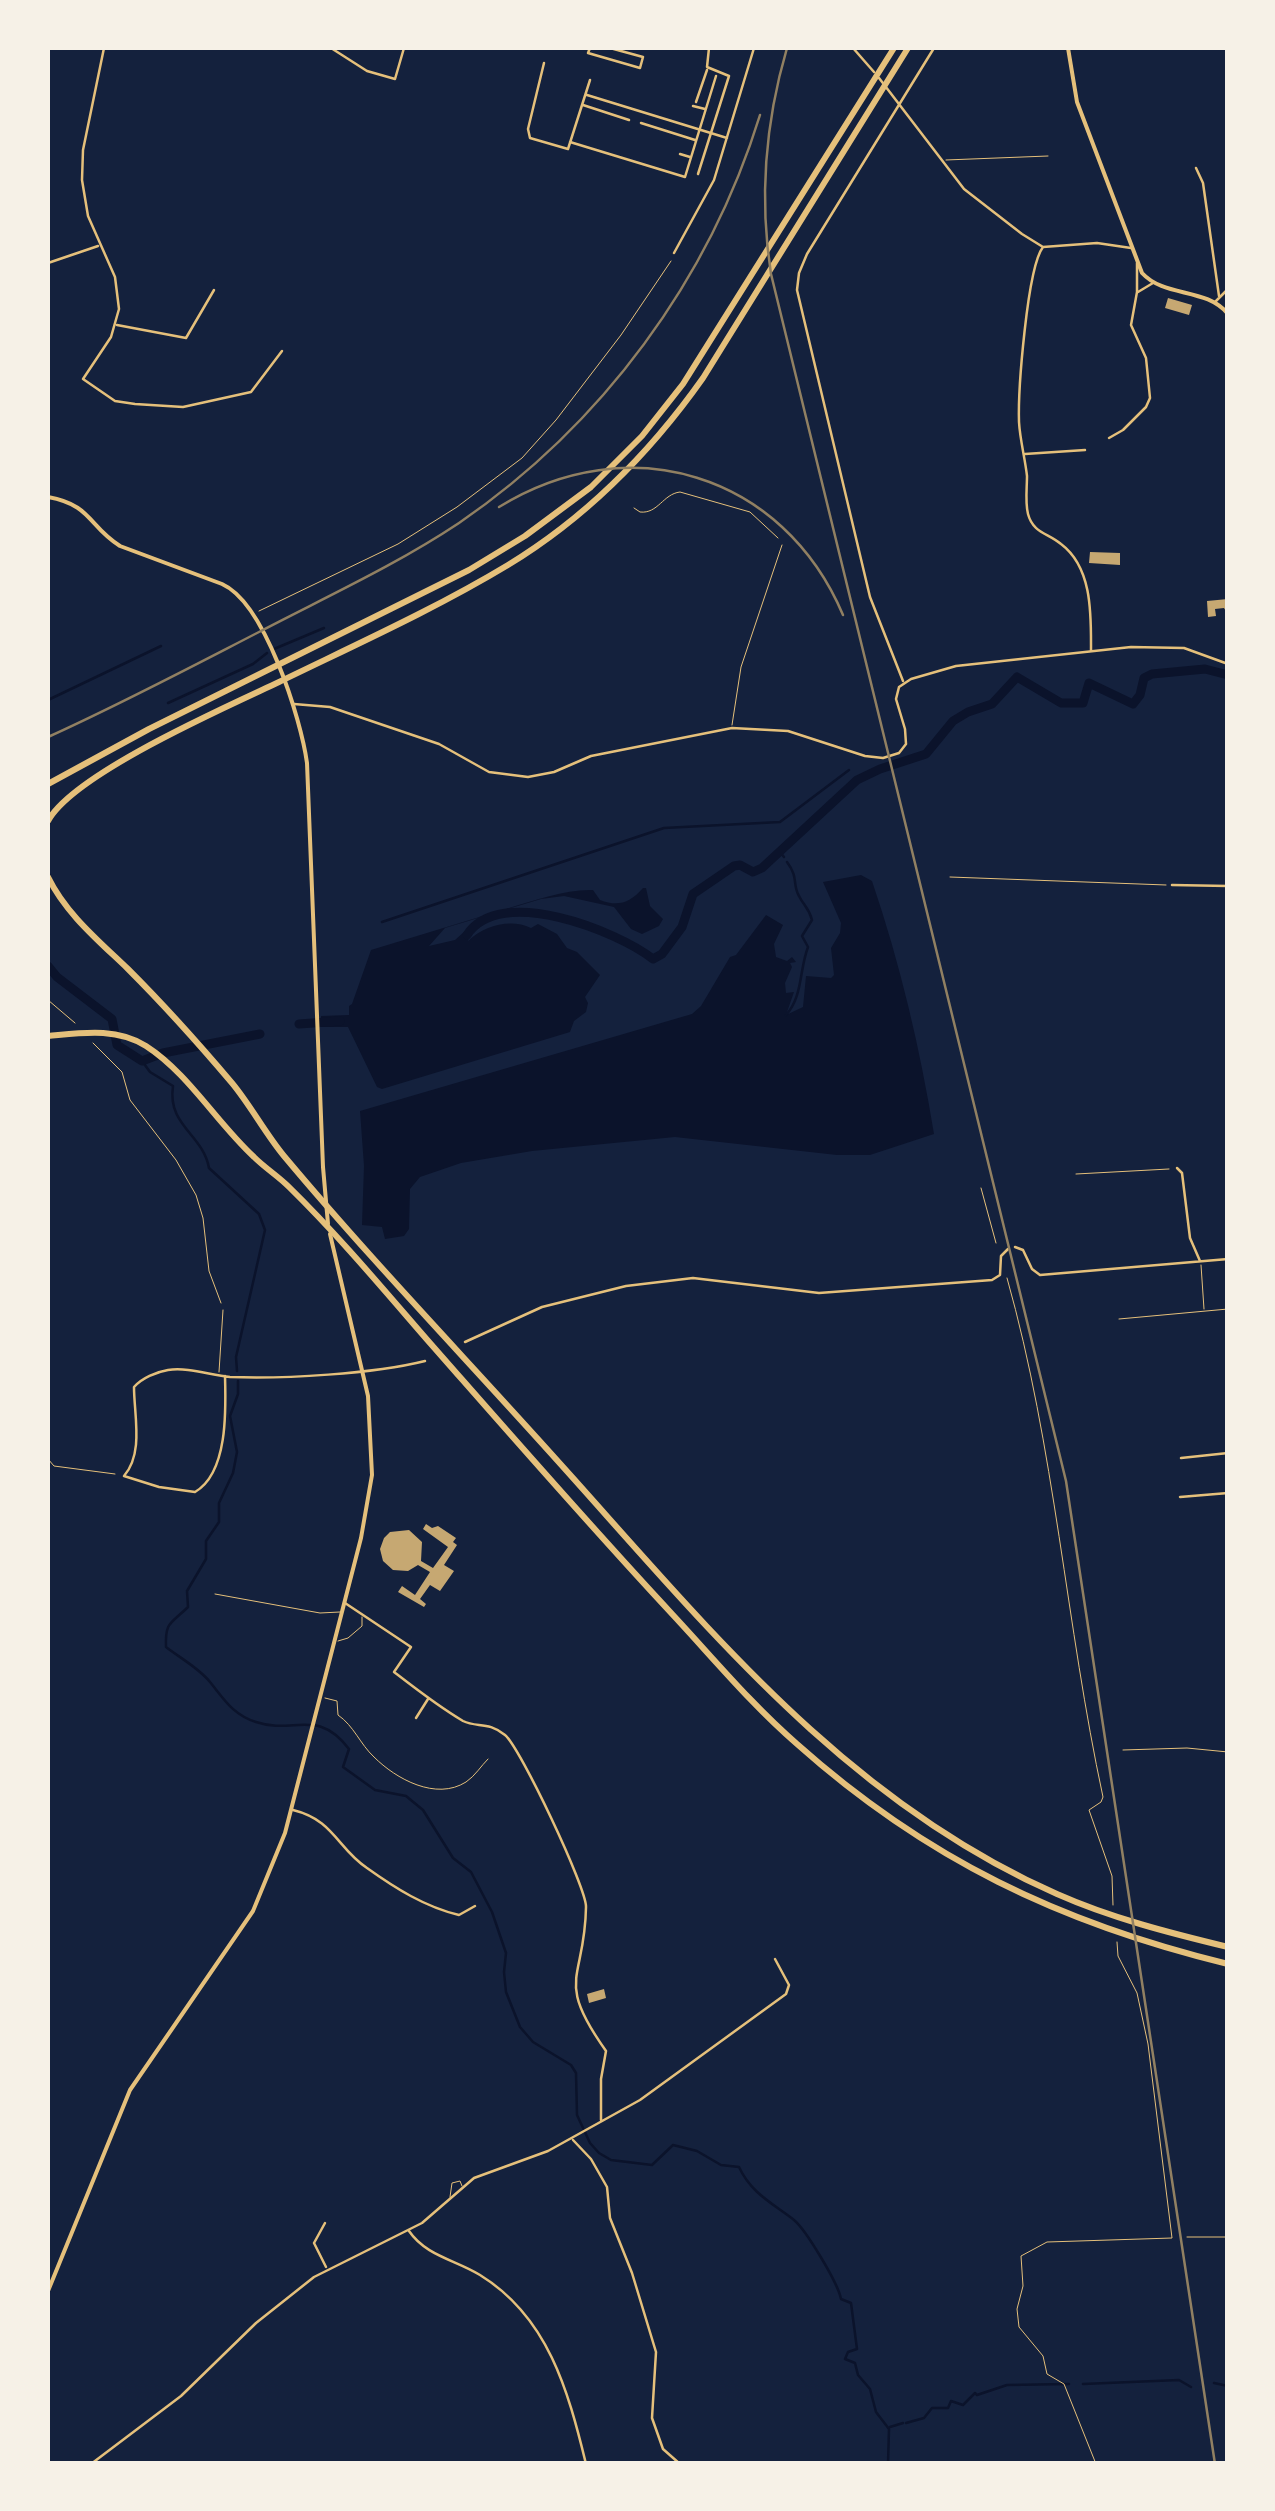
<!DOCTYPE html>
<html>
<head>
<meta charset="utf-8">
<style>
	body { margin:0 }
	#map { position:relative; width:1275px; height:2511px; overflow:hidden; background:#14213d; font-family:Overpass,sans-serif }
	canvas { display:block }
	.frame { position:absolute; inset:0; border:50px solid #f6f1e7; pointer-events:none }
</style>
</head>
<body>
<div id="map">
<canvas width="1275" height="2511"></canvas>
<div class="frame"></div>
</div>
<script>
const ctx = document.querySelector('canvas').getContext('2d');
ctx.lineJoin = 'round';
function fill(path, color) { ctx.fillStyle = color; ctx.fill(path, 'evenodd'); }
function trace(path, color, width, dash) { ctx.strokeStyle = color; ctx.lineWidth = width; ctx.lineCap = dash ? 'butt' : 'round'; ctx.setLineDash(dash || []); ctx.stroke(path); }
fill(new Path2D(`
	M861 875 872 881C900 963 920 1048 934 1134L870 1155H837L675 1137 532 1151 461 1163 420 1177 410 1189 409 1229 404 1236 385 1239 382 1227 362 1225 364 1166 360 1111 692 1014 701 1006 730 957 736 955 766 915 783 925 774 944 776 957 787 961 792 957 796 962 790 963 792 967 785 983 786 993 794 992 786 1015 803 1007 806 976 831 978 834 975 831 948 840 933 841 923 823 882Z
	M643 888H646L650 906 663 919 659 926 642 934 631 929 614 907 564 896 541 899 445 928 429 946 455 940 474 923 468 941C484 926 510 918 531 928L538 924 557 934 567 948 577 952 600 975 585 997 588 1003 586 1012 574 1021 570 1032 382 1089 377 1087 348 1027H321V1016L349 1015V1006L352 1004 371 950C417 936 463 922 509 908 536 900 566 889 593 890L600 900C618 907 630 903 643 888Z`), '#0b132b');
trace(new Path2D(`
	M274 649 324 628
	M48 700 161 646
	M168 703 253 664 267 653
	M780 852 784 857
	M382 922 664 828 780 822 849 770
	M786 1015C803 996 799 971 808 947L802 936 812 920C809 908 804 906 799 896 792 884 799 878 787 862
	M142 1061 150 1072 173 1086C167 1126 203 1134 209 1168L259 1214 265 1230 236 1357 237 1371
	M238 1381V1394L230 1416 237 1452 233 1473 219 1503V1522L206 1541V1559L187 1591 188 1607C171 1624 165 1621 166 1647 180 1658 199 1668 210 1682 224 1699 233 1715 256 1722 294 1735 317 1707 349 1749L343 1767 375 1790 406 1796 423 1810 453 1858 471 1872 492 1912 506 1953 504 1972 506 1992 520 2027 533 2042 571 2065 576 2073 577 2115 590 2143 599 2153 611 2160 652 2165 673 2145 697 2151 721 2165 739 2167C751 2193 772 2203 794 2220 806 2230 838 2283 841 2299L851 2303 857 2349 848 2352 845 2359 855 2363 858 2375 870 2389 876 2412 889 2429 888 2464
	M1214 2383 1228 2386
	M1083 2384 1179 2380 1191 2387
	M906 2423 924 2418 932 2408H948L951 2401 963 2405 975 2393 977 2395 1007 2385 1069 2384
	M890 2427 903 2423`), '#0b132b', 2.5);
trace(new Path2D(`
	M467 935C500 884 617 931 653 959L662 954 682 927 693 894 734 866 740 865 753 872 762 868 857 780 880 769 926 754 953 721 968 712 992 704 1017 677 1061 703H1083L1089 683 1133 704 1140 695 1144 678 1152 674 1205 669 1228 675
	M48 966 57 977 112 1019 117 1045 142 1061 163 1053 260 1034
	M299 1024 340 1021`), '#0b132b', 9);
fill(new Path2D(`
	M1168 298 1192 305 1189 315 1165 308Z
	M1090 552 1120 553V565L1089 563Z
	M1228 599V615L1224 608 1215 609 1216 616 1208 617 1207 601Z
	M426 1524 432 1528 438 1526 456 1538 453 1542 457 1545 444 1565 454 1571 440 1591 430 1585 420 1599 426 1604 424 1607 398 1592 402 1586 415 1595 430 1572 418 1565 408 1571 393 1570 383 1561 380 1549 384 1538 390 1532 409 1530 422 1542 421 1561 433 1568 448 1547 423 1529Z
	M604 1989 606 1998 589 2003 587 1994Z`), '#c6a872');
trace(new Path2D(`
	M634 508 640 512C658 514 663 494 680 492L750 512 778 538
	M259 611 398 544 457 507 522 458 556 420 621 335 671 261
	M950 877 1166 885
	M48 1000 75 1023
	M93 1043 122 1072 130 1100 176 1160 196 1195 203 1218 209 1271 221 1303
	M1076 1174 1169 1169
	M981 1188 996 1243
	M1007 1278C1055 1448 1066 1625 1103 1797L1101 1802 1089 1810 1112 1876 1113 1905
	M48 1459 54 1466 115 1474
	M1123 1750 1187 1748 1228 1752
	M1187 2237H1228
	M1096 2464 1064 2384 1047 2374 1043 2356 1019 2327 1017 2309 1023 2286 1021 2256 1047 2242 1172 2238 1148 2044 1137 1993 1118 1956 1117 1942`), '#e5c07b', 1);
trace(new Path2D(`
	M946 160 1048 156
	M732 725 741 667 782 545
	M1201 1265 1204 1309
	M1119 1319 1228 1309
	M219 1372 223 1310
	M215 1594 320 1613 340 1612
	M338 1641 348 1638 362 1626V1617
	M325 1698 337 1701 338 1715C354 1726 360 1744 374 1757 396 1779 436 1801 466 1782 475 1776 481 1766 488 1759
	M450 2197 452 2183 460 2181 462 2186`), '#e5c07b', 1);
trace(new Path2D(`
	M104 48 83 150 82 180 88 216 115 277 119 309 111 337 83 379 115 401 135 404 183 407 251 392 282 351
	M331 48 367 71 395 79 404 48
	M590 48 588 53 640 68 643 57 610 48
	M853 48 874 72
	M544 63 528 129 530 138 568 149 590 80
	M879 78 964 189 1022 234 1043 247 1097 243 1131 248
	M587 95 727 138
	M696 102 707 70
	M583 105 629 120
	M693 106 705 109
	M641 123 695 140
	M570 142 685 177 716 76
	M680 154 690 157
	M1196 168 1203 183 1219 296
	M698 174 729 76 707 67 709 48
	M1043 247C1027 268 1018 391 1019 422 1020 440 1025 458 1027 476 1027 488 1025 502 1028 514 1033 533 1048 533 1061 544 1093 568 1091 616 1091 651
	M674 253 714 180 754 48
	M48 263 98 246
	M1138 292 1153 283
	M1215 302 1228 289
	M117 325 186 338 214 290
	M1109 438 1123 430 1146 407 1150 398 1146 358 1131 325 1137 292V263
	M1025 454 1085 450
	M903 681 870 597 797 290 799 273 807 254 934 48
	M294 704 330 707 439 744 489 772 528 777 554 772 591 756 732 728 788 731 865 756 883 758 899 753 906 744 905 729 896 699 899 687 911 679 956 666 1131 647 1184 648 1228 664
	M1172 885 1228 886
	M1177 1168 1182 1173 1190 1238 1200 1261
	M1015 1247 1023 1250 1032 1269 1040 1275 1228 1259
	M465 1342 542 1307 626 1286 693 1278 819 1293 992 1280 1000 1275 1001 1256 1008 1249
	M225 1376C226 1410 228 1473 195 1492L159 1487 124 1476C144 1453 134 1415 134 1387 142 1378 156 1372 168 1370 188 1367 210 1375 230 1377 284 1379 373 1374 425 1361
	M1181 1458 1228 1453
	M1180 1497 1228 1493
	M345 1603 411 1647 394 1672C416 1689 439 1707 463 1721 477 1728 488 1721 505 1735 520 1747 587 1889 586 1907 585 1981 554 1978 606 2051L601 2079V2120
	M416 1718 428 1699
	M293 1810C334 1820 337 1848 367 1868 395 1888 425 1907 459 1915L475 1906
	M573 2140 591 2159 607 2187 610 2218 632 2273 656 2352 652 2418 663 2449 680 2464
	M325 2223 314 2243 326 2267
	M409 2231C426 2256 456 2260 480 2275 548 2317 568 2390 586 2464
	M91 2464 181 2396 256 2323 314 2277 422 2223 474 2178 548 2151 640 2100 786 1994 789 1985 775 1959`), '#e5c07b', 2.5);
trace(new Path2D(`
	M1068 48 1077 102 1142 273C1165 298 1206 287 1228 314
	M48 497C92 505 88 526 120 546L222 584C265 603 301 719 307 763L323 1167 328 1224
	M48 2291 130 2090 253 1911 285 1833 361 1538 372 1475 368 1396 330 1234`), '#e5c07b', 4);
trace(new Path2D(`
	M48 784 149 729 469 570 525 536 591 487 642 436 683 384 894 48
	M48 821C73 774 226 707 279 682 355 645 435 609 508 565 587 517 650 453 703 378L908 48
	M48 877C66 914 99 941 128 969 164 1005 199 1044 232 1083 251 1106 265 1133 284 1156 376 1266 477 1370 573 1478 717 1639 853 1804 1057 1894 1111 1918 1170 1933 1228 1947
	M48 1036C81 1033 116 1027 146 1046 188 1073 217 1123 254 1157 265 1168 278 1176 289 1187 339 1236 384 1290 430 1343 510 1434 590 1526 673 1615 713 1658 752 1705 797 1744 926 1859 1060 1923 1228 1964`), '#e5c07b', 6);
trace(new Path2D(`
	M787 48C765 123 759 197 771 274L1066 1481 1215 2464
	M499 507C628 427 783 473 843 615
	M48 737C119 705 189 668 259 632 326 597 396 565 459 523 602 425 709 280 760 115`), '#918062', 2.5);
</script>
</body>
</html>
